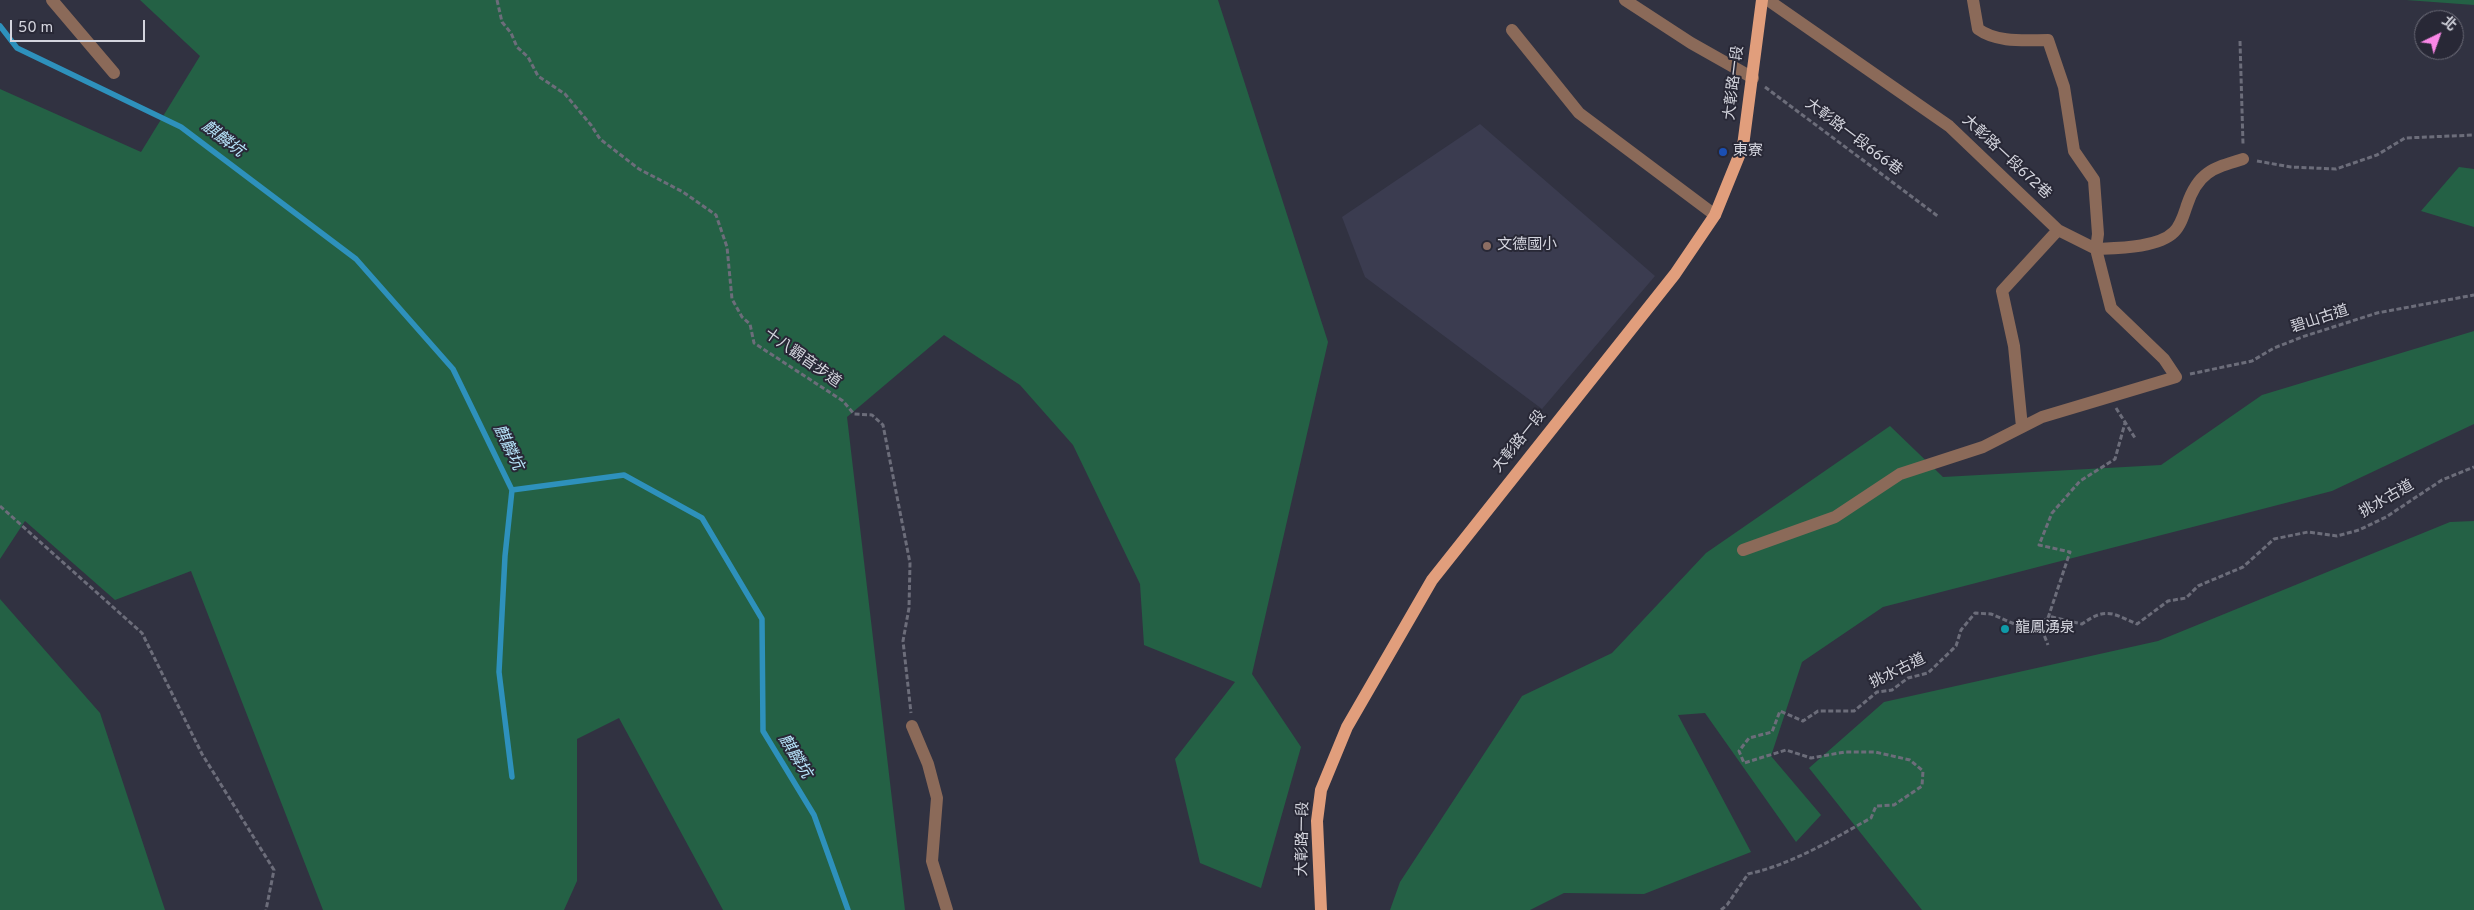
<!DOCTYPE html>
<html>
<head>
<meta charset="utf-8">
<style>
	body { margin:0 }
	#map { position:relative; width:2474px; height:910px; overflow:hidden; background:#313241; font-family:Overpass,"Noto Sans TC",sans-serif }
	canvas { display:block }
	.north { position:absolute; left:2414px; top:10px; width:50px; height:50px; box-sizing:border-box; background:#282836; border:1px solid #6d6d79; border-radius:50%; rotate:42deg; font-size:14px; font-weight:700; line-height:20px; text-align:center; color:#d4d5de }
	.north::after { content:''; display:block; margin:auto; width:18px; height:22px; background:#fa87e7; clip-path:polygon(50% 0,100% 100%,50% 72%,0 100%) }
	.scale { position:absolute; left:10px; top:20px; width:135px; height:22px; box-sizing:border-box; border:2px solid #d4d5de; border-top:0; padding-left:6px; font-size:15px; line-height:18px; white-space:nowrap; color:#d4d5de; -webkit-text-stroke:4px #282836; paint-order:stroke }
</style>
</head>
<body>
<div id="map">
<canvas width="2474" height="910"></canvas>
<div class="north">北</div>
<div class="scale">50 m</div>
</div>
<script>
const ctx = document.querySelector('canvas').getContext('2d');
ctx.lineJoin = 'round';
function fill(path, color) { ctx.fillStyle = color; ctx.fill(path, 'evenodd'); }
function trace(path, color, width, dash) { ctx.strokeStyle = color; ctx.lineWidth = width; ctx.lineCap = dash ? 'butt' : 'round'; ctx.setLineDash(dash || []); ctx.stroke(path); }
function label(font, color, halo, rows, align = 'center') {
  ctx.font = font + ' Overpass,"Noto Sans TC",sans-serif'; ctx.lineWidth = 4; ctx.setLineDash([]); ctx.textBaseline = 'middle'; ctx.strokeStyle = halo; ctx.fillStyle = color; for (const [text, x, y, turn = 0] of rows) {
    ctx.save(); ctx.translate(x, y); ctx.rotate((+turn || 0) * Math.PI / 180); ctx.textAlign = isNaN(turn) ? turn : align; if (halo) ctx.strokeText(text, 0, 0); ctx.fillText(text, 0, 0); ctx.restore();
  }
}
fill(new Path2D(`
	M1480 124 1655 276 1542 409 1365 277 1342 217Z`), '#3b3c50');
fill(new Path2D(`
	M140 0H1218L1328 342 1252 674 1301 747 1261 888 1200 863 1175 759 1235 682 1144 645 1140 584 1073 445 1020 385 944 335 847 417 905 910H723L619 718 577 739V881L564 910H323L191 571 115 600 25 521 0 559V89L141 152 200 56Z
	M2406 0H2474V5Z
	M2459 167 2474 169V227L2421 211Z
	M2474 331V424L2332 491 1883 607 1802 662 1771 756 1821 815 1796 842 1705 713 1678 715 1751 852 1644 894 1564 893 1530 910H1390L1400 882 1522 696 1612 653 1706 553 1890 426 1943 477 2161 465 2262 395Z
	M2474 521V910H1922L1809 768 1884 702 2158 641 2450 522Z
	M0 599 100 713 165 910H0Z`), '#246145');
trace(new Path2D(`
	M0 26 17 48 181 127 356 259 453 369 512 490 624 475 702 518 762 619 763 731 814 815 848 910
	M512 777 499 672 505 556 512 490`), '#2e91bc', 5.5);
trace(new Path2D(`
	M497 0 502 22 511 33 517 47 528 57 538 76 565 94 591 125 600 139 639 169 683 192 716 215 727 247 732 299 742 317 750 324 754 343 843 401 854 414 872 415 883 425 910 563 909 608 903 641 911 713
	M2240 41 2243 144
	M1765 87 1939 217
	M2257 161 2291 167 2336 169 2377 155 2405 138 2474 135
	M2190 374 2252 361 2274 348 2302 337 2377 313 2474 295
	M2116 408 2135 438
	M0 506 142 633 202 754 274 870 266 910
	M2048 618 2070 552 2039 545 2052 513 2080 481 2115 459 2125 423
	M2039 622 2048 645
	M1721 910 1727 905 1748 874C1793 864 1831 840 1871 818L1876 806 1894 805 1922 786 1923 771 1910 760 1875 752H1845L1811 758 1786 750 1744 763 1739 751 1749 738 1772 732 1780 711 1803 721 1818 711H1854L1877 692 1892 690 1908 678 1928 673 1956 646 1961 630 1975 613 1991 614 2024 628 2052 617 2082 624C2106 607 2112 613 2137 624L2168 601 2186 598 2198 586 2243 567 2274 539 2308 532 2337 536 2359 530 2386 517 2442 480 2474 467`), '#6c6d7a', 3, [5, 2.5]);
trace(new Path2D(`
	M52 0 114 73
	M1625 0 1691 43 1753 78
	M1973 0 1978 29C1997 43 2025 40 2048 40L2064 87 2074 151 2094 180 2098 234 2096 249C2117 248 2158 248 2174 232 2181 225 2184 214 2187 205 2198 172 2213 168 2243 159
	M1512 30 1579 113 1715 215
	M2022 427 2014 346 2002 291 2058 230
	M1743 550 1835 517 1900 474 1983 447 2042 417 2176 377 2164 359 2111 308 2096 249 2058 230 1949 126 1768 0
	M912 726 928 764 937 798 932 861 947 910`), '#8b6a59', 12);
trace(new Path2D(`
	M1321 910 1317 821 1321 790 1347 727 1432 580 1675 274 1715 215 1743 146 1762 0`), '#e19e7c', 12);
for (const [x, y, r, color] of [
	[1723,152,5,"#1a4fb4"],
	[1487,246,5,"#8d6e63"],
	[2005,629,5,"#0f9aa8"]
]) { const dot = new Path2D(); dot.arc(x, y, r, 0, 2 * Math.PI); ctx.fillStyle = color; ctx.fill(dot); trace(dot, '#282836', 2); }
label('15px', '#d4d5de', '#282836', [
	["大彰路一段",1735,83,-83],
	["大彰路一段666巷",1853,138,37],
	["大彰路一段672巷",2006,158,43],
	["碧山古道",2320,320,-18],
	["十八觀音步道",802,359,35],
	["大彰路一段",1520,442,-51],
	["挑水古道",2387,500,-30],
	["挑水古道",1898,672,-26],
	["大彰路一段",1304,839,-89]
]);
label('15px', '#d4d5de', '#282836', [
	["東寮",1733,152],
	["文德國小",1497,246],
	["龍鳳湧泉",2015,629]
], 'left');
label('italic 16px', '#b9e6fd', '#282836', [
	["麒麟坑",222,140,37],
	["麒麟坑",507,448,64],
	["麒麟坑",794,757,58]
]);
</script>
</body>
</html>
